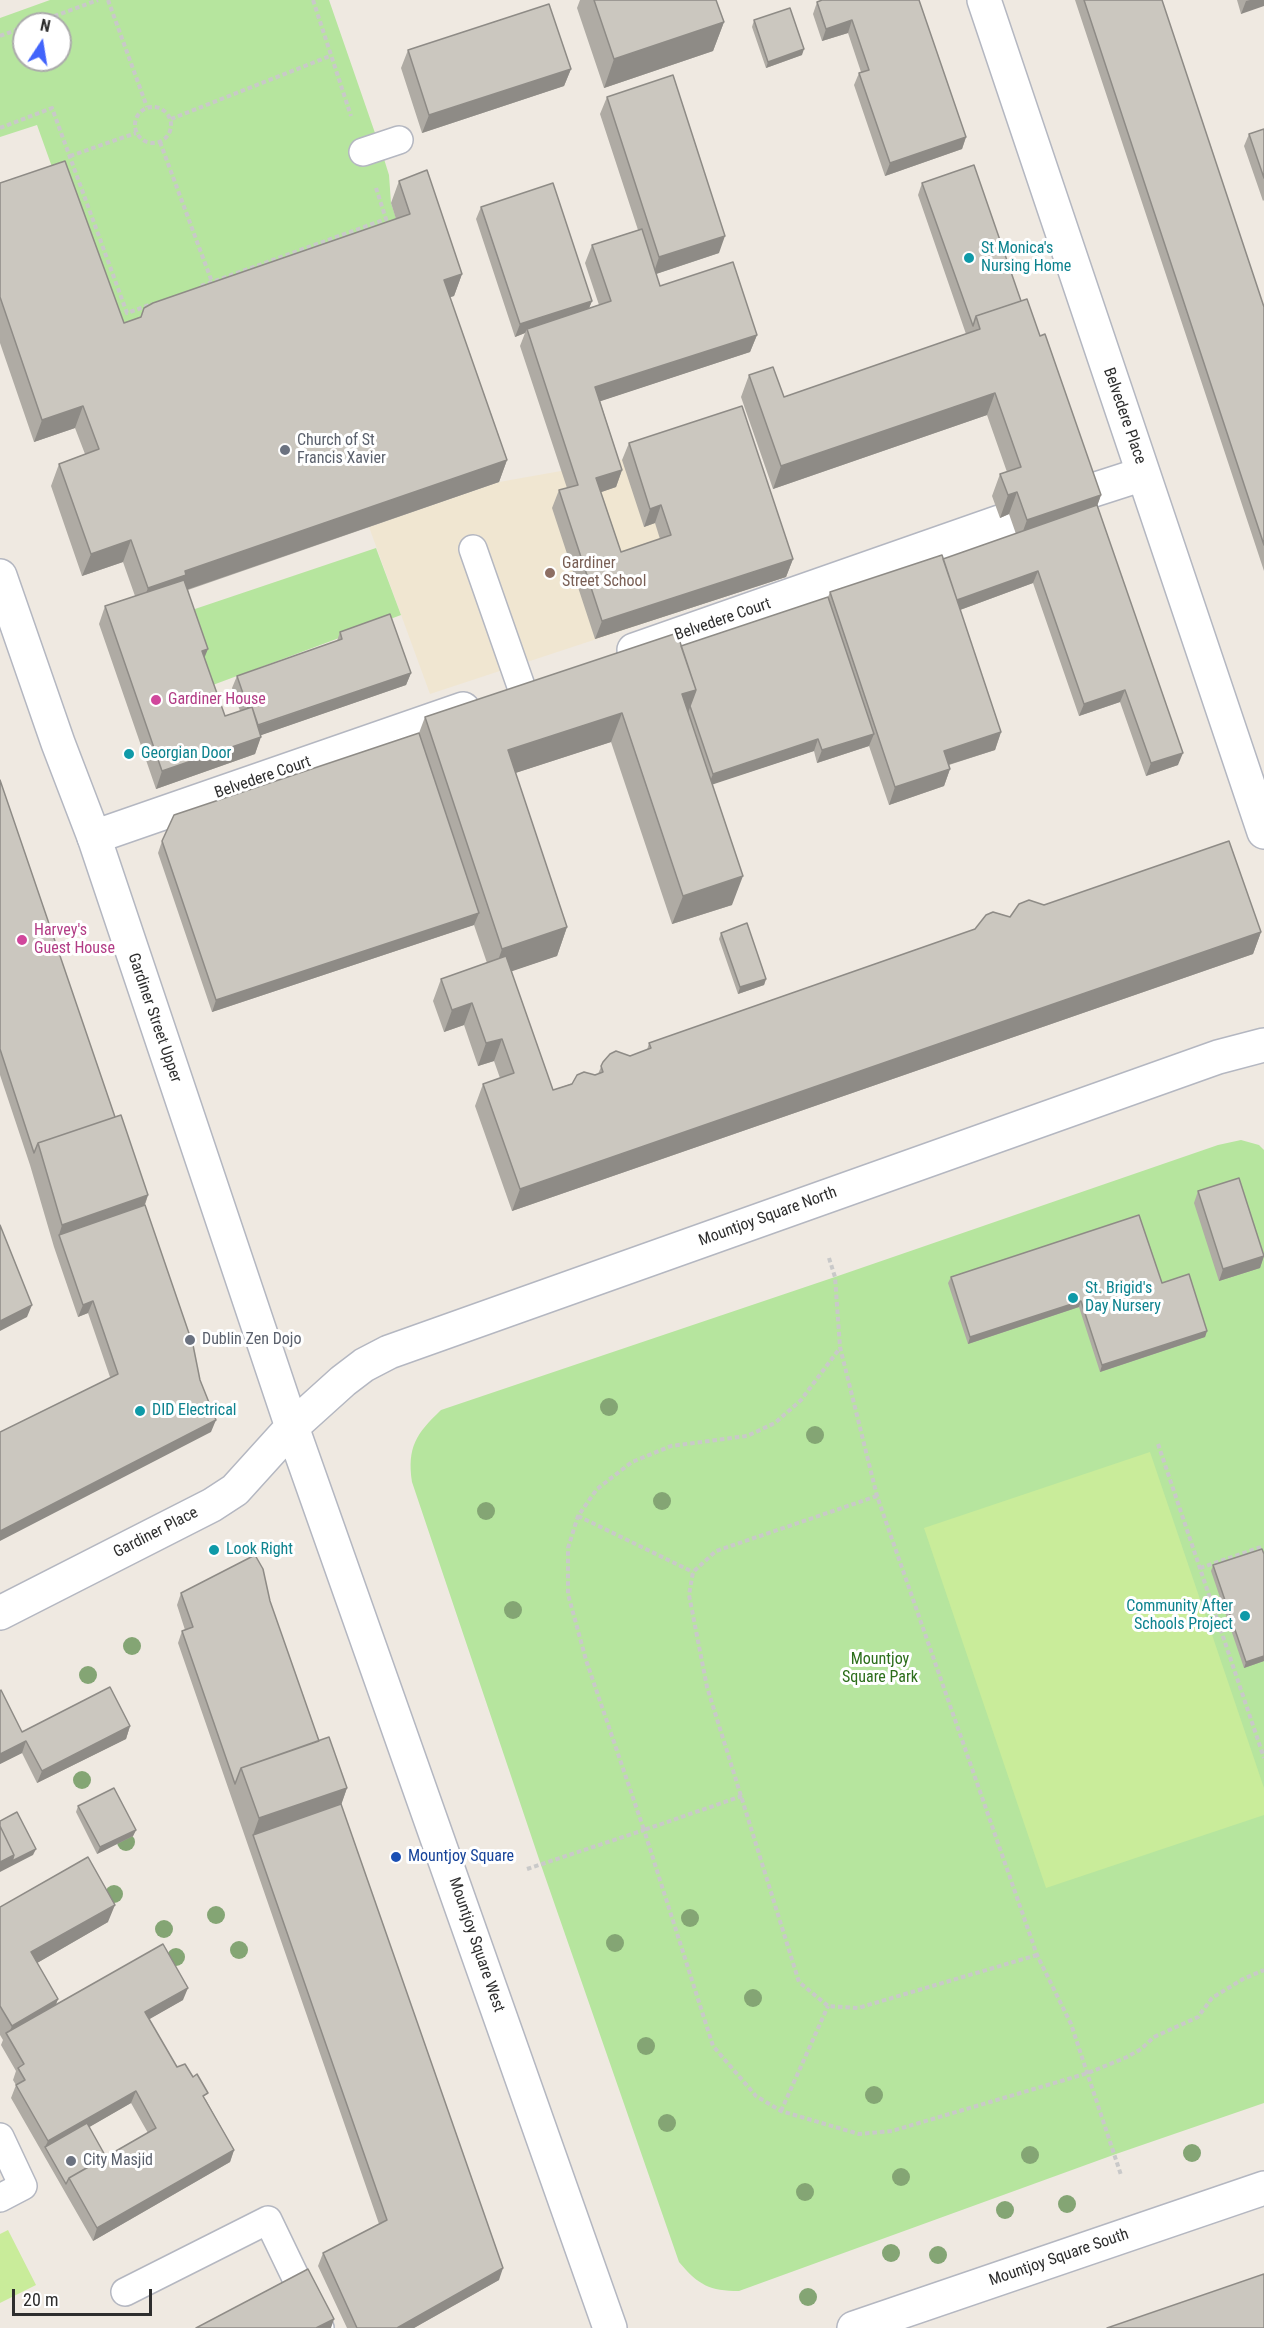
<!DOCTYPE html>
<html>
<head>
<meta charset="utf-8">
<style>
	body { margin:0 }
	#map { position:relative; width:1264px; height:2328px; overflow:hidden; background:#efe9e1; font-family:"Roboto Condensed",sans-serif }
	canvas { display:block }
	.north { position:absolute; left:12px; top:12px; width:60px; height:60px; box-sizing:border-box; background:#fff; border:2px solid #ababab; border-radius:50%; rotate:12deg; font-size:16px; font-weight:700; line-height:24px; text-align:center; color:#2e2e2e }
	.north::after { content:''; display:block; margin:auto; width:21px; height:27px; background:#4264fb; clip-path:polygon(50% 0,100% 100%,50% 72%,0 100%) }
	.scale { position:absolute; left:12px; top:2289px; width:140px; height:27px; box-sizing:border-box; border:3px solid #2e2e2e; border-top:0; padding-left:8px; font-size:18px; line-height:21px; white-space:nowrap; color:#2e2e2e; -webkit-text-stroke:4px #fff; paint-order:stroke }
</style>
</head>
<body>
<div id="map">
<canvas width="1264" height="2328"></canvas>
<div class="north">N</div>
<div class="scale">20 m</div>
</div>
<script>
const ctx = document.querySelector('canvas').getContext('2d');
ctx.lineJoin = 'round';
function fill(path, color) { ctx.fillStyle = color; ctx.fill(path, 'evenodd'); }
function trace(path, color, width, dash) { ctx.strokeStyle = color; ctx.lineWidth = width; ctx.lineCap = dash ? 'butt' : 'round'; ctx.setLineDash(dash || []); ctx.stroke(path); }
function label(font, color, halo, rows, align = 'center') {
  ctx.font = font + ' "Roboto Condensed",sans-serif'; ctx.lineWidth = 6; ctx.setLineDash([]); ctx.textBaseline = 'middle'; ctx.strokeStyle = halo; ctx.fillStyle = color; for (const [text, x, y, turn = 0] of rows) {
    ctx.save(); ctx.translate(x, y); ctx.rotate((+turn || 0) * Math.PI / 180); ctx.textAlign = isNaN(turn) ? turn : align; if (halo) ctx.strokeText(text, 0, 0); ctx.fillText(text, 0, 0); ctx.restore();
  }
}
fill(new Path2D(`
	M673 444 724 597 430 694 369 527 499 482 561 471 606 457 622 460Z`), '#f0e6d1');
fill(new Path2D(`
	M50 0H329L384 159 389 175 391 203 402 236 116 346 37 125 0 137V18ZM24 24H60V60H24Z
	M376 548 401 615 202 689 183 613Z
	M1241 1140 1259 1145 1264 1150V2103L1116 2154 739 2291C710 2291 698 2285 679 2262L541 1865 412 1482C407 1447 416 1434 441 1410L835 1277 1218 1145Z`), '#b6e59e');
fill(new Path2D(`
	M1150 1452 1264 1788V1815L1046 1888 924 1528Z
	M8 2230 36 2285 0 2303V2234Z`), '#c9ec9a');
const lane = new Path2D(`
	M363 152 399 140
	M473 549 522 689
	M0 2137 23 2186 0 2198
	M125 2292 268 2220 320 2328`);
const street = new Path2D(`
	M1084 493 1143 474
	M634 650 1011 518
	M94 837 463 709`);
const secondary = new Path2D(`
	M984 0 1264 832
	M0 576 58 743 94 837 292 1427 610 2328
	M0 1613 212 1505 235 1490 292 1427 343 1381 364 1365 389 1352 1218 1057 1264 1045
	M854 2328 1264 2188`);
trace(lane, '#b4b7c1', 30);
trace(street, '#b4b7c1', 36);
trace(secondary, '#b4b7c1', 36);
trace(new Path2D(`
	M108 0 147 107
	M313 0 351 116
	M33 24 98 0
	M0 36 24 27
	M135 125a18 18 0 1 1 36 0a18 18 0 1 1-36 0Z
	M171 119 330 56
	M0 128 52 108 127 313 152 304
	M160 142 212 282
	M70 156 136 133
	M201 286 386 219 376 188
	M829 1258 835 1277 840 1347 877 1496 1037 1955 1071 2024 1121 2175
	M1158 1444 1264 1758
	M877 1496 716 1551 693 1572 689 1595 707 1687 799 1982 828 2006 858 2008 1037 1955
	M578 1516 693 1572
	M1200 1568 1264 1546
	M742 1796 644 1830 586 1660 568 1594V1548L578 1516 597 1489 632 1462 671 1446 747 1436 775 1423 801 1400 840 1348
	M527 1869 644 1830 713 2046 756 2096 781 2111 859 2134 892 2131 1088 2073 1127 2057 1141 2049 1154 2037 1198 2017 1212 1998 1243 1979 1264 1970
	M781 2111 828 2006`), '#c9c9c9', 4, [4.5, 3]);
trace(lane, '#fff', 27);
trace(street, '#fff', 33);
trace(secondary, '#fff', 33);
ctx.fillStyle = '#84a574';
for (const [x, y] of [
	[609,1407],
	[815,1435],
	[662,1501],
	[486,1511],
	[513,1610],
	[132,1646],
	[88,1675],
	[82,1780],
	[126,1842],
	[114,1894],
	[216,1915],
	[690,1918],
	[164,1929],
	[615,1943],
	[239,1950],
	[176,1957],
	[753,1998],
	[646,2046],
	[874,2095],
	[667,2123],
	[1192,2153],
	[1030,2155],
	[901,2177],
	[805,2192],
	[1067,2204],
	[1005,2210],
	[891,2253],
	[938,2255],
	[808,2297]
]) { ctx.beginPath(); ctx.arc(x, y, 9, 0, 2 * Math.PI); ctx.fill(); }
fill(new Path2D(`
	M580 0H716L724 22 713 51 604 88 577 8Z
	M919 0 966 137 962 149 885 176 854 85 859 73 861 72 848 33 822 41 813 14 817 2Z
	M1075 0H1162L1264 307V571Z
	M1237 0H1264L1241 14Z
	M754 20 802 55 766 68 752 27Z
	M408 50 571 69 564 86 422 133 401 68Z
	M607 97 719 253 656 274 660 286 757 335 750 352 600 401 622 470 616 487 601 492 621 552 660 539 655 523 644 527 622 460 629 443 793 559 786 577 595 639 552 508 559 490 567 488 520 346 525 333 515 337 476 219 481 207 592 301 589 308 599 305 585 263 592 245 638 230 600 114Z
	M1264 129V200L1263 201 1244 146 1249 134Z
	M399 181 462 274 454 296 450 297 507 460 499 482 188 590 204 659 225 716 240 711 232 688 237 676 337 641 340 632 411 673 406 685 261 735 255 754 156 789 99 624 105 606 135 596 123 562 82 576 51 486 59 464 85 454 75 428 34 442 0 343V183L124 323 396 219 391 203Z
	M922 183 1021 301 1040 336 1101 495 1097 505 1178 765 1146 776 1120 702 1079 716 1033 583 960 610 1001 732 995 750 949 765 950 769 944 786 889 805 869 746 817 763 814 751 712 784 732 905 672 924 611 742 515 773 567 927 557 956 511 971 553 1090 598 1074 603 1062 630 1056 647 1050 649 1043 1044 905 1261 932 1253 954 512 1211 475 1106 483 1084 500 1078 494 1061 478 1066 464 1025 444 1032 433 1001 441 979 487 963 474 925 212 1012 158 853 162 841 419 733 425 717 681 646 828 597 830 592 943 559 1016 534 1009 514 1000 518 992 496 1000 474 1007 472 987 415 773 489 741 397 749 375 784 397 966 334 918 195Z
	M0 780 115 1117 148 1195 145 1205 211 1432 110 1377 88 1313 78 1317 54 1247 30 1165 0 1075Z
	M721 933 766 979 764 985 738 994 719 939Z
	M1198 1191 1264 1256 1260 1268 1219 1281 1194 1203Z
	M951 1277 1162 1283 1207 1331 1205 1337 1100 1372 1079 1307 968 1344 948 1283Z
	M1264 1554V1661L1244 1668 1211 1571 1213 1565Z
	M181 1593 319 1741 347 1788 341 1804 499 2280 414 2328H347L318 2266 323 2253 379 2224 178 1643 182 1631 185 1630 177 1605Z
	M0 1691 22 1732 130 1726 126 1739 37 1783 22 1753 0 1764Z
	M78 1806 136 1830 133 1836 97 1854 76 1812Z
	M0 1907 108 1922 37 1963 58 1999 56 2004 183 2000 149 2019 177 2067 206 2100 234 2150 230 2162 93 2241 11 2098 16 2085 13 2080 16 2071 1 2045 3 2040 0 2035ZM131 2103 148 2133 106 2157 89 2127Z`), '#afaba4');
fill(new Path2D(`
	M1250 0H1264V6L1241 14 1246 1Z
	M852 20 848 33 822 41 826 29Z
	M724 22 713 51 604 88 614 59Z
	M804 49 802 55 766 68 768 62Z
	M571 69 564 86 422 133 429 115Z
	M966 137 962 149 885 176 890 163Z
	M725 236 719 253 653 275 659 257Z
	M462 274 454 296 436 302 444 280Z
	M592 301 587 313 527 329 525 333 515 337 520 324Z
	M757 335 750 352 589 405 595 387Z
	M995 393 987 415 773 489 781 466Z
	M83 406 75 428 34 442 42 420Z
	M507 460 499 482 180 592 139 611 148 588 185 571Z
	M622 470 616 487 590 496 596 478Z
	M1017 492 1009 514 1000 518 1008 495Z
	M1101 495 1093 518 1019 542 1027 520Z
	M661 505 655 523 644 527 650 509Z
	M131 540 123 562 82 576 91 554Z
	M793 559 786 577 595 639 602 621Z
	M1038 571 1033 583 949 614 953 601Z
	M208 649 201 666 202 651Z
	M411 673 406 685 250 739 254 727Z
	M696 690 686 719 682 694Z
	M1125 690 1120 702 1079 716 1084 704Z
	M622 713 611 742 497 779 508 750Z
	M1001 732 995 750 938 768 944 751Z
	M874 734 869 746 817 763 822 750Z
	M261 737 255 754 156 789 162 771Z
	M818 739 814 751 708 786 713 774Z
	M1183 753 1178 765 1146 776 1151 763Z
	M950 769 944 786 889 805 895 787Z
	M743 876 732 905 672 924 683 896Z
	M479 913 474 925 212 1012 216 1000Z
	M567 927 557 956 492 978 502 949Z
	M1261 932 1253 954 512 1211 520 1189Z
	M766 979 764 985 738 994 740 987Z
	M472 1003 464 1025 444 1032 452 1010Z
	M502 1039 494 1061 478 1066 486 1043Z
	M148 1195 140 1217 59 1235 62 1225Z
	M1264 1256 1260 1268 1219 1281 1223 1269Z
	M93 1301 88 1313 78 1317 83 1305Z
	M1081 1301 1079 1307 968 1344 970 1337Z
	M32 1305 27 1317 0 1331V1321Z
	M1207 1331 1205 1337 1100 1372 1102 1365Z
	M216 1420 211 1432 0 1541V1531Z
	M1264 1656V1661L1244 1668 1246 1662Z
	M130 1726 126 1739 37 1783 42 1771Z
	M26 1741 22 1753 0 1764V1754Z
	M347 1788 337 1817 253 1835 259 1818Z
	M136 1830 133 1836 97 1854 100 1847Z
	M36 1849 33 1855 0 1872V1862L14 1855Z
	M115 1905 108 1922 25 1970 31 1952Z
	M188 1988 183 2000 141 2024 145 2012Z
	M58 1999 51 2017 8 2036 12 2026Z
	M136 2091 131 2103 48 2151 45 2147 48 2141Z
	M234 2150 230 2162 93 2241 97 2228Z
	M503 2268 499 2280 414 2328H397Z
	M334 2319 331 2328H316Z`), '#8e8b86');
const building = new Path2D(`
	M594 0H716L724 22 614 59Z
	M822 0H919L966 137 890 163 859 73 869 70 852 20 826 29 817 2Z
	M1084 0H1162L1264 307V545Z
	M549 4 571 69 429 115 408 50Z
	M790 8 804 49 768 62 754 20Z
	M673 75 725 236 659 257 607 97Z
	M1264 129V178L1249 134Z
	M65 161 124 323 141 317 144 308 153 303 410 214 399 181 427 170 462 274 444 280 507 460 185 571 186 575 148 588 131 540 91 554 59 464 99 449 83 406 42 420 0 297V183Z
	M974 165 1021 301 976 316 973 326 922 183Z
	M553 183 592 301 520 324 481 207Z
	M642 229 660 286 733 262 757 335 595 387 622 470 596 478 621 552 671 535 661 505 650 509 629 443 742 406 793 559 602 621 559 490 578 485 527 329 611 301 592 245Z
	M1027 299 1040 336 1045 334 1101 495 1027 520 1017 492 1008 495 1000 474 1021 467 995 393 781 466 749 375 773 367 784 397 980 329 976 316Z
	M1097 505 1183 753 1151 763 1125 690 1084 704 1038 571 957 600 943 559Z
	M942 555 1001 732 944 751 950 769 895 787 830 592Z
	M184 580 208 649 202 651 225 716 252 707 261 737 162 771 105 606Z
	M828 597 874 734 822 750 818 739 713 774 690 706 696 690 681 646Z
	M390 614 411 673 258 725 252 707 248 708 237 676 342 639 340 632Z
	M677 633 696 690 682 694 743 876 683 896 622 713 508 750 567 927 502 949 425 717Z
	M419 733 479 913 216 1000 162 841 174 815Z
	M0 780 115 1117 38 1143 34 1153 0 1049Z
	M1229 841 1261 932 520 1189 483 1084 514 1073 502 1039 486 1043 472 1003 452 1010 441 979 506 956 553 1090 572 1084 577 1075 584 1072 595 1075 603 1072 601 1066 603 1062 610 1054 616 1051 630 1056 651 1048 649 1043 975 929 986 915 993 912 1010 917 1019 904 1029 900 1044 905Z
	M747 923 766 979 740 987 721 933Z
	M121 1115 148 1195 62 1225 38 1143Z
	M1239 1178 1264 1256 1223 1269 1198 1191Z
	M145 1205 193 1345 200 1380 216 1420 0 1531V1432L118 1374 93 1301 83 1305 59 1235Z
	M1139 1215 1162 1283 1189 1274 1207 1331 1102 1365 1081 1301 970 1337 951 1277Z
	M0 1225 32 1305 0 1321Z
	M1262 1549 1264 1554V1656L1246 1662 1213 1565Z
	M255 1555 263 1569 270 1601 319 1741 241 1768 235 1784 182 1631 193 1627 181 1593Z
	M110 1687 130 1726 42 1771 26 1741 0 1754V1691L1 1690 22 1732Z
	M329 1737 347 1788 259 1818 241 1768Z
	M114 1788 136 1830 100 1847 78 1806Z
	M341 1804 503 2268 397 2328H357L323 2253 387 2220 253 1835Z
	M17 1812 36 1849 12 1861 14 1855 0 1826V1821Z
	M0 1826 14 1855 0 1862Z
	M88 1857 115 1905 31 1952 58 1999 12 2026 0 2006V1907Z
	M163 1944 188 1988 145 2012 177 2067 185 2064 193 2077 197 2074 208 2093 203 2096 234 2150 97 2228 69 2178 156 2128 136 2091 48 2141 16 2085 25 2080 18 2068 24 2064 6 2033Z
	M87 2123 106 2157 69 2178 66 2184 45 2147Z
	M308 2269 334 2319 316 2328H196Z
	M1264 2274V2328H1107Z`);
fill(building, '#cbc7bf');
trace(building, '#8e8b86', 1.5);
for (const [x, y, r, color] of [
	[969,258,6,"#0f9aa8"],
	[285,450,6,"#6b7280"],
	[550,573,6,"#8d6e63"],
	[156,700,6,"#d1479c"],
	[129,754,6,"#0f9aa8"],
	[22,940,6,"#d1479c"],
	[1073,1298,6,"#0f9aa8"],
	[190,1340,6,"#6b7280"],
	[140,1411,6,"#0f9aa8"],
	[214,1550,6,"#0f9aa8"],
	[1245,1616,6,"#0f9aa8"],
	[396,1857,6,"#1a4fb4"],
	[71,2161,6,"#6b7280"]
]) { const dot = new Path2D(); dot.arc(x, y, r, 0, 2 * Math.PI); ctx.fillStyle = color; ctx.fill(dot); trace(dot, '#fff', 2); }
label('16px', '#0d838f', '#fff', [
	["St Monica's",981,249],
	["Nursing Home",981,267],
	["Georgian Door",141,754],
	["St. Brigid's",1085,1289],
	["Day Nursery",1085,1307],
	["DID Electrical",152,1411],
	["Look Right",226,1550],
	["Community After",1233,1607,"right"],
	["Schools Project",1233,1625,"right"]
], 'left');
label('16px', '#2e2e2e', '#fff', [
	["Belvedere Place",1124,416,71],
	["Belvedere Court",723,620,-19],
	["Belvedere Court",263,778,-19],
	["Gardiner Street Upper",154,1018,71],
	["Mountjoy Square North",768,1217,-20],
	["Gardiner Place",156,1533,-27],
	["Mountjoy Square West",476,1945,71],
	["Mountjoy Square South",1059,2258,-19]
]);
label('16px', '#5b616d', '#fff', [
	["Church of St",297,441],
	["Francis Xavier",297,459],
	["Dublin Zen Dojo",202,1340],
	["City Masjid",83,2161]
], 'left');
label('16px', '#785e54', '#fff', [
	["Gardiner",562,564],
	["Street School",562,582]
], 'left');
label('16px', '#b23c85', '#fff', [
	["Gardiner House",168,700],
	["Harvey's",34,931],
	["Guest House",34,949]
], 'left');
label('16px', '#2c6e1b', '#fff', [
	["Mountjoy",880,1660],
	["Square Park",880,1678]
]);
label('16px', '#164399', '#fff', [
	["Mountjoy Square",408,1857]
], 'left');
</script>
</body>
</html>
